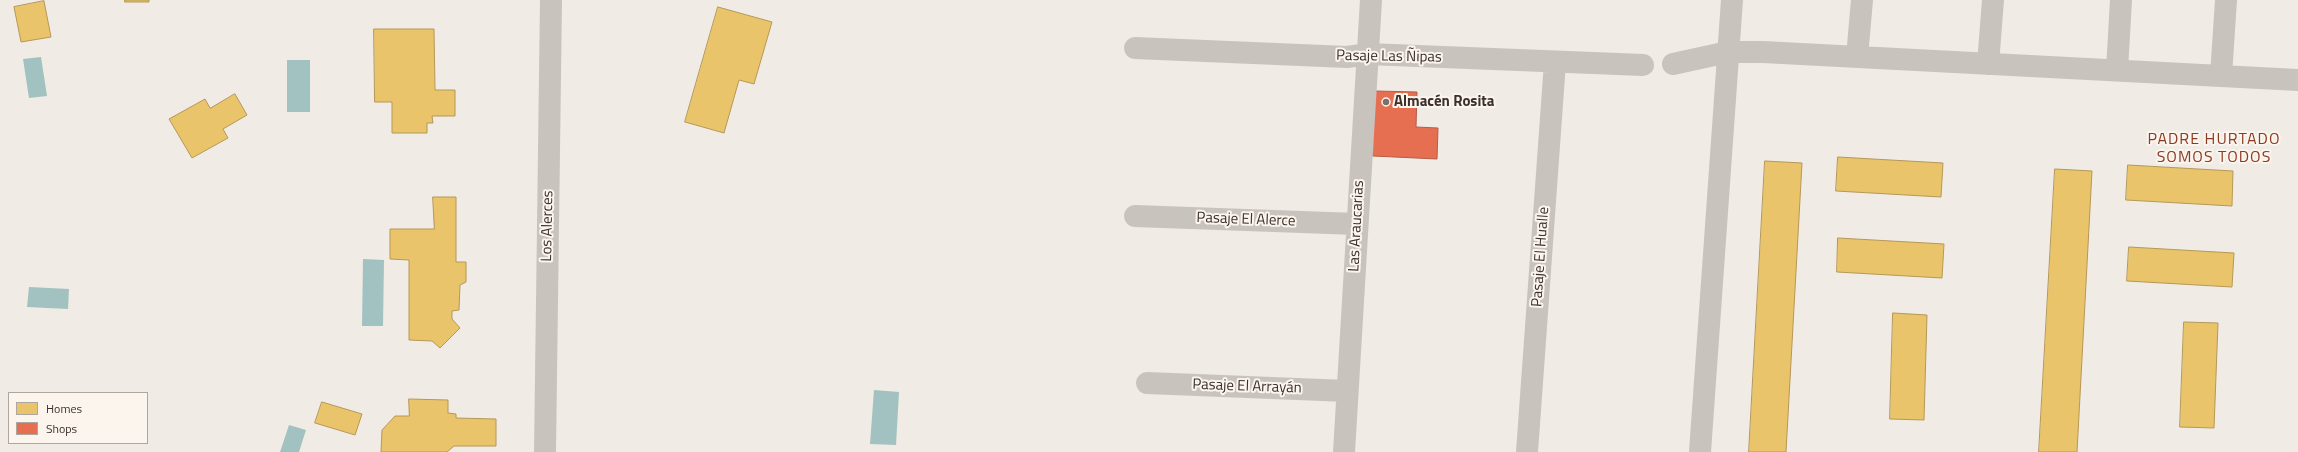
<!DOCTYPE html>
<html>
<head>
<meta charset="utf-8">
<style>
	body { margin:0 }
	#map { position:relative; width:2298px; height:452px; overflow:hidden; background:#f0ebe5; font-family:"Titillium Web",sans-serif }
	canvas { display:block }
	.legend { position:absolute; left:8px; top:392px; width:140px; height:52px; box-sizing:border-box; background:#fbf5ee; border:1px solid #aea6a0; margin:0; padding:5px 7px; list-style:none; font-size:12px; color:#3b302b }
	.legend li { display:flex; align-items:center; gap:8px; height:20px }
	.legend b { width:20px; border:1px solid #aea6a0 }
</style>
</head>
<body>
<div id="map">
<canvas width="2298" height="452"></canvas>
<ul class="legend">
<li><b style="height:11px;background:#e9c46a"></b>Homes</li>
<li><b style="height:11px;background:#e76f51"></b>Shops</li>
</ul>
</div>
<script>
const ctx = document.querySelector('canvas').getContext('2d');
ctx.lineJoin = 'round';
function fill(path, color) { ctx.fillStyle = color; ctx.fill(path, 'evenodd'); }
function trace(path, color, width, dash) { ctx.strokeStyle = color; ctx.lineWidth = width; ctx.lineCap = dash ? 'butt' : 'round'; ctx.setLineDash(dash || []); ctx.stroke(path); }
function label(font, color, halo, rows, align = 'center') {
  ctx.font = font + ' "Titillium Web",sans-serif'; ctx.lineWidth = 4; ctx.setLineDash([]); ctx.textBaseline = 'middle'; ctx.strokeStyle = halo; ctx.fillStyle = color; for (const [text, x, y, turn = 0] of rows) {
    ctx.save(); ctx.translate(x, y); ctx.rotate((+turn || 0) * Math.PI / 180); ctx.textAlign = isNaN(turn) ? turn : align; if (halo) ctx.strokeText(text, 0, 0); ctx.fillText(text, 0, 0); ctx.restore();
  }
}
fill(new Path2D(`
	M41 57 47 96 29 98 23 59Z
	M287 60H310V112H287Z
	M363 259 384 260 383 326H362Z
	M29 287 69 289 68 309 27 307Z
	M874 390 899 392 896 445 870 444Z
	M289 425 306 430 299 452H280Z`), '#a1c2c1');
const homes = new Path2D(`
	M125 0H149V2H125Z
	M44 1 51 37 21 42 14 7Z
	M718 7 772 22 754 84 739 80 724 133 685 122Z
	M374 29H434L435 90H455V116H432L433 123H427V133H392V102H375Z
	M235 94 247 115 223 129 228 138 192 158 169 119 205 99 210 108Z
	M1838 157 1943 163 1941 197 1836 191Z
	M1765 161 1802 163 1786 452H1749Z
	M2128 165 2233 171 2232 206 2126 200Z
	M2055 169 2092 171 2077 452H2039Z
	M433 197H456V262H466V282L460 285 459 310 452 311V319L460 328 440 348 432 341 409 340V260L390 259V229H434Z
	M1838 238 1944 244 1942 278 1837 272Z
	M2129 247 2234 253 2232 287 2127 281Z
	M1893 313 1927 315 1924 420 1890 419Z
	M2184 322 2218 323 2214 428 2180 427Z
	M409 399 448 400V413L456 414V418L496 419V446H454L447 452H381L382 430 395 416H409Z
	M322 402 362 414 355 435 315 423Z`);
fill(homes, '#e9c46a');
trace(homes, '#b59857', 1);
const shops = new Path2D(`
	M1375 91 1417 92 1416 127 1438 128 1437 159 1373 156Z`);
fill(shops, '#e76f51');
trace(shops, '#b35c46', 1);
trace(new Path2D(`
	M1135 48 1347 57 1368 54 1643 65
	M1857 57 1862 0
	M1673 64 1728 52H1763L2298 80
	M1988 64 1993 0
	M2117 70 2121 0
	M2221 76 2226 0
	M1135 216 1357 224
	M1147 383 1347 391
	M545 452 551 0
	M1344 452 1371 0
	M1527 452 1555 62
	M1700 452 1732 0`), '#c9c3be', 22);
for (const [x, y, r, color] of [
	[1386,102,4,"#7a716c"]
]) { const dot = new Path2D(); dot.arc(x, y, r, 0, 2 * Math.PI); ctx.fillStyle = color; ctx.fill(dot); trace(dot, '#fbf5ee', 1.5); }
label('15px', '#3b302b', '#fbf5ee', [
	["Pasaje Las Ñipas",1389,57,1],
	["Pasaje El Alerce",1246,220,2],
	["Los Alerces",548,226,-89],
	["Las Araucarias",1357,226,-87],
	["Pasaje El Hualle",1541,257,-86],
	["Pasaje El Arrayán",1247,387,2]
]);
label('bold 15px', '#3b302b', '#fbf5ee', [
	["Almacén Rosita",1394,102]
], 'left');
ctx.letterSpacing = '1px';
label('16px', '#8c3b22', '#fbf5ee', [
	["PADRE HURTADO",2214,140],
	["SOMOS TODOS",2214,158]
]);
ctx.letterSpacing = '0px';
</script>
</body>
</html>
